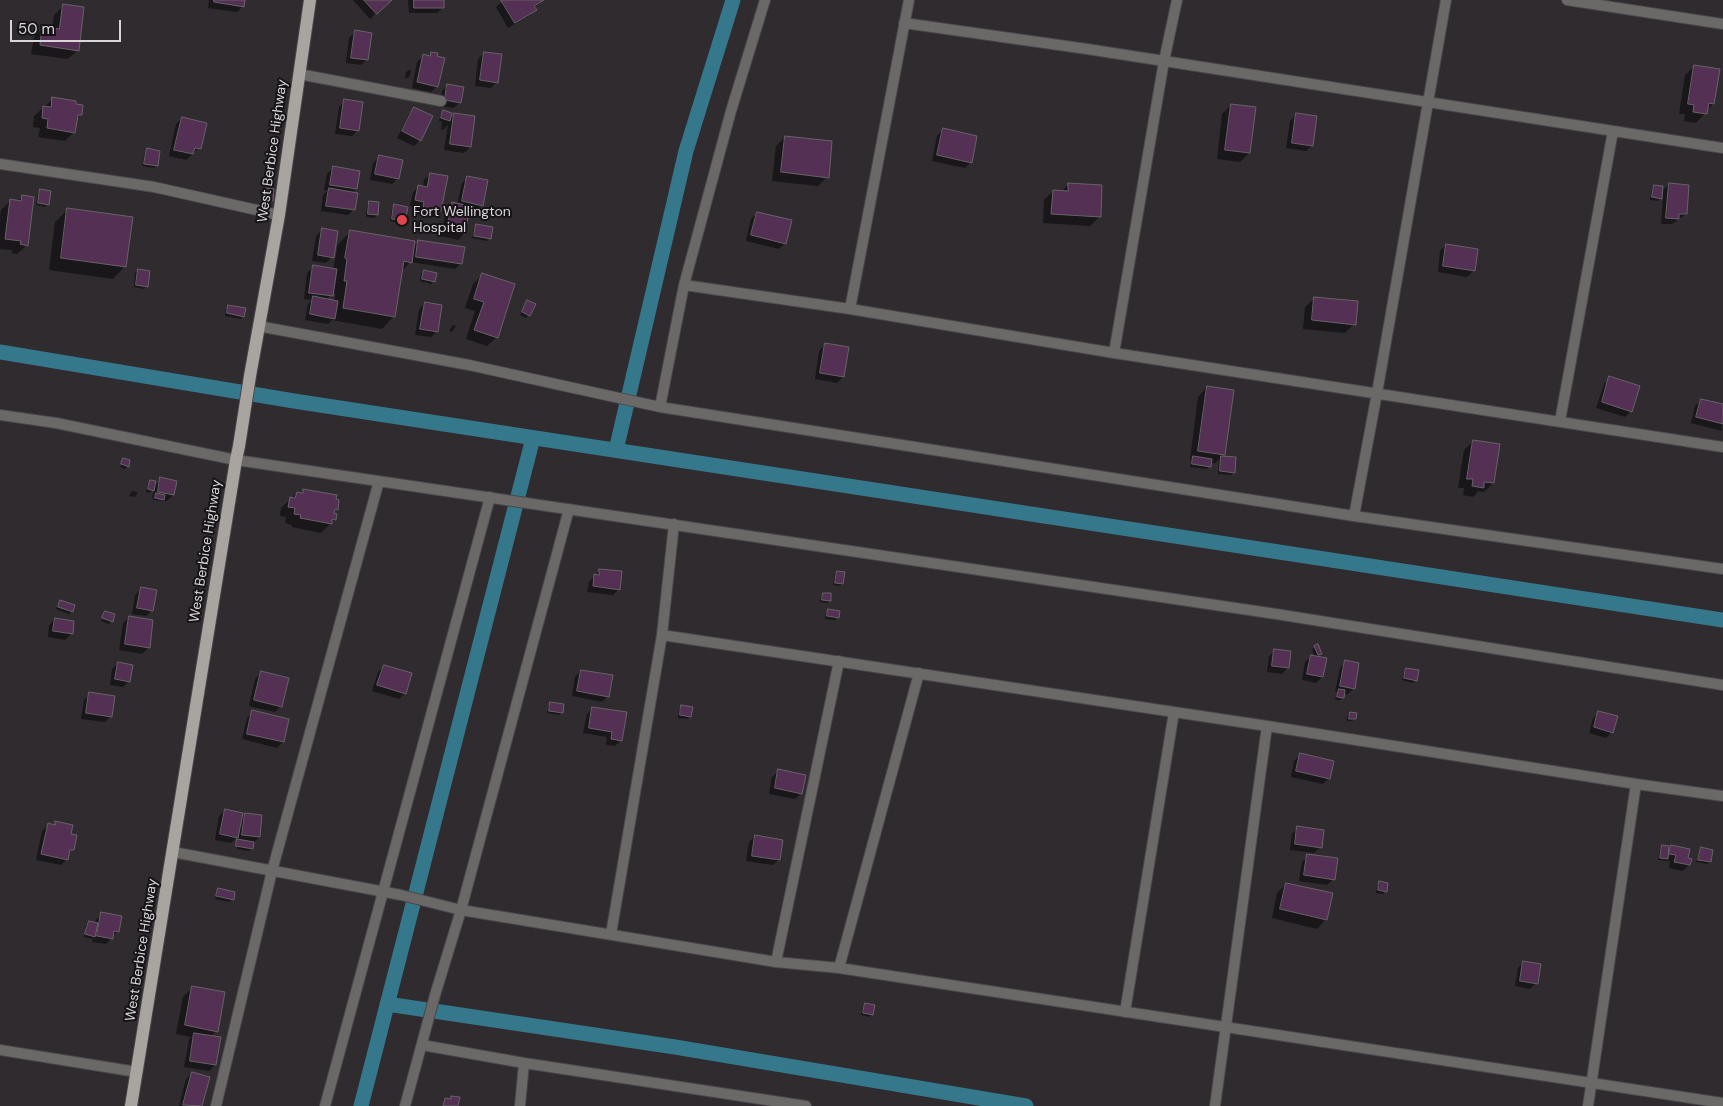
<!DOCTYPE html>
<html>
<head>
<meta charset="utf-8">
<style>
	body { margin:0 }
	#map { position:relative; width:1723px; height:1106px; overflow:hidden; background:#2f2b2f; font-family:"DM Sans",sans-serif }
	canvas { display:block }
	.scale { position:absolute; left:10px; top:20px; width:111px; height:22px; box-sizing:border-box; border:2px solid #d9d6d9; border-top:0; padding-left:6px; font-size:15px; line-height:18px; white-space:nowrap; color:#d9d6d9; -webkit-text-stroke:4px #161416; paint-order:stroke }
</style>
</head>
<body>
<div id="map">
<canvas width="1723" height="1106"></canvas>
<div class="scale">50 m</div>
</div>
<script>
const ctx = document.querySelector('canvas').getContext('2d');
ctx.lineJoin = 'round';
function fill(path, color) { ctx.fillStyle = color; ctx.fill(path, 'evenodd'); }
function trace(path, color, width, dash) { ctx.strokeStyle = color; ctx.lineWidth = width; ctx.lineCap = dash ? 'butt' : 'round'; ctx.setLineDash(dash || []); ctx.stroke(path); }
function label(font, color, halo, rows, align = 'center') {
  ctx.font = font + ' "DM Sans",sans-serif'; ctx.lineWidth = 4; ctx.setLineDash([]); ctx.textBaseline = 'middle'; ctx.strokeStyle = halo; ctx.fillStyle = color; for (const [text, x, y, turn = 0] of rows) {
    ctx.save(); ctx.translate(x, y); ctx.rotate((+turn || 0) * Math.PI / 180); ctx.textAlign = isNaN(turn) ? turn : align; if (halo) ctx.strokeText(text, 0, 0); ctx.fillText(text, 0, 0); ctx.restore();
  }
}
fill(new Path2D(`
	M209 0H244L243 6 237 12 208 8Z
	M353 0H390L370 19Z
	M408 0H443V7L437 13H409Z
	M504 0H543L534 8 535 10 529 16 508 28 496 7Z
	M63 6 78 50 68 59 31 54 34 37 43 28 52 29 54 15Z
	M355 32 367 59 361 65 346 63 349 38Z
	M432 53 437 86 431 92 412 88 417 62 423 56 428 57Z
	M484 53 497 82 491 88 475 86 478 59Z
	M1695 66 1718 70 1713 104 1696 123 1684 121 1685 114H1679L1685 75Z
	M409 70H411L410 75 408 78H405L406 72Z
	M448 85 460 102 454 108 439 106 442 91Z
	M53 99 81 115 76 119 74 132 65 141 38 137 40 128 33 127 34 116Z
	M345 101 358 130 352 136 335 134 339 107Z
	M1231 105 1255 108 1249 153 1240 162 1217 159 1222 114Z
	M415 108 420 140 414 146 397 138 409 114Z
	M443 111 450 113 448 121 454 114 470 147 464 153 444 150 448 125 443 130 441 129 442 122 439 121 441 114Z
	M1296 115 1312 145 1306 151 1286 148 1290 121Z
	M182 118 199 148 186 160 169 156 176 124Z
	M943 130 971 162 965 168 932 161 937 136Z
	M785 137 827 177 818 186 772 181 776 146Z
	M147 150 157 165 154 168 142 166 145 152Z
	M379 157 398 178 392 184 370 180 373 163Z
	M333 168 356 189 351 193 354 209 348 215 321 211 323 195 328 191 324 190 327 174Z
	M430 174 440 211 434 217 418 213 419 208 410 206 413 192 419 186 423 187 424 180Z
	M468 177 482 205 476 211 469 209 464 234 458 240 441 236 446 210 452 204 457 205 462 183Z
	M1069 184 1099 217 1090 226 1043 223 1044 200 1053 191 1061 192Z
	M1669 184 1686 214 1672 224H1661L1663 196 1658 201 1650 200 1652 189 1654 186 1661 192Z
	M266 189 272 200 269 203 262 202 263 192Z
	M41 190 48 204 45 207 36 205 38 193Z
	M22 197 27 245 17 254 12 253V250L0 249V217L1 210 10 201 17 202Z
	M370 202 378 203 377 215 374 218 366 217 367 205Z
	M395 205 404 221 401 223 390 221 392 208Z
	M68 209 125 266 113 279 49 270 55 222Z
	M757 213 785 243 779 249 746 241 751 219Z
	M477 226 490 238 487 241 472 238 474 228Z
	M322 230 332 257 326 263 312 261 316 236Z
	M350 232 413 247 419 241 461 263 455 269 410 262 402 271 394 316 382 329 332 320 328 324 305 320 308 304 312 300 304 299 307 273 313 267 333 270 338 244ZM332 293 336 294 334 301 327 300Z
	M1446 245 1473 271 1467 277 1438 272 1440 251Z
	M138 271 147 286 144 289 134 287 135 273Z
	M424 272 434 281 431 284 420 281 421 274Z
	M482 275 497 337 487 346 466 339 475 311 465 308 473 284Z
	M1315 298 1354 324 1345 333 1303 329 1305 307Z
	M527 302 529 315 526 318 520 315Z
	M425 303 437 331 431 337 415 335 419 309Z
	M229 306 243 316 241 319 225 316 226 309Z
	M453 325 456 326 452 332 449 331Z
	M825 345 843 377 837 383 815 379 819 351Z
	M1610 378 1631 411 1625 417 1596 408 1604 384Z
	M1207 387 1224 454 1221 457 1234 472 1231 475 1218 474 1219 459 1215 463H1210L1207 469 1190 467 1191 460H1190L1198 397Z
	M1701 400 1723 406 1722 431 1691 423 1695 406Z
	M1473 441 1493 483 1484 492 1478 491 1473 497 1463 495 1464 488H1458L1464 450Z
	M124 460 128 466 125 469 120 467Z
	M161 479 176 482 173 495 167 501 153 500 154 498H152L154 489 150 493 146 492 148 484 150 481 154 486Z
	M304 490 336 509 333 512 335 519 321 533 292 527V525L285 523 286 517 280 516 281 508 297 493 300 494Z
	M132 491 138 492 135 497 129 496Z
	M600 570 619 589 613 595 587 592 589 582Z
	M837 573 842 584 840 586 833 585 835 575Z
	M141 589 152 610 146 616 132 614 135 595Z
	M823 594 830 600 827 603 820 602 821 597Z
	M60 601 72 611 69 614 56 609Z
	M829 611 838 617 835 620 825 619 826 613Z
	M105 613 112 621 109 624 101 621Z
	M129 617 148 648 142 654 119 650 123 623Z
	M55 619 71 634 65 640 48 637 49 625Z
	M1315 647 1320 653 1317 657 1325 659 1322 677 1316 683 1302 680 1305 662 1312 656 1315 657 1312 649Z
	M1275 650 1288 667 1282 674 1267 672 1269 656Z
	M1346 662 1354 688 1348 694H1343L1340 700H1335L1337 692H1335L1340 668Z
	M118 663 129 681 123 687 110 685 112 669Z
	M384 666 405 693 399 699 372 691 378 672Z
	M1406 669 1416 680 1413 683 1402 680 1404 672Z
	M581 671 608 696 602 702 572 696 575 677Z
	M261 673 281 706 275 712 249 706 255 679Z
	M90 694 111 716 105 722 81 719 84 700Z
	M551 704 562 712 559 715 547 713 548 706Z
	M681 707 690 716 687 719 678 718 679 709Z
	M593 708 621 740 615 746 606 745 607 737 583 733 587 714Z
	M253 712 283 742 277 748 242 739 247 718Z
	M1599 712 1612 732 1606 738 1589 733 1593 718Z
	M1350 714 1355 719 1352 721H1347V716Z
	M1300 755 1329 778 1323 784 1291 777 1294 761Z
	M778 771 801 793 795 799 769 794 772 777Z
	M225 810 240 819 245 814 259 837 253 843 252 849 249 851 237 849 238 837 231 843 215 840 219 816Z
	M56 823 70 835 72 850 68 854 67 859 61 865 36 860 42 831 48 825 53 826Z
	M1298 828 1320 847 1314 853 1290 850 1292 834Z
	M755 836 779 859 773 865 746 861 749 842Z
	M1671 846 1687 859 1689 865 1683 871 1669 868 1670 861 1658 860 1660 849 1662 847 1667 850Z
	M1701 848 1710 862 1707 864 1696 862 1699 851Z
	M1308 856 1333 879 1327 885 1299 881 1302 862Z
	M1379 883 1385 891 1383 894 1376 893 1377 885Z
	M1286 884 1326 919 1317 929 1272 918 1277 893Z
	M219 890 232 899 230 902 215 899 216 892Z
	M102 914 118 931 106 944 92 942 93 939 84 937 86 925 89 922 95 924 96 920Z
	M1524 962 1536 983 1530 989 1515 986 1518 968Z
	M193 987 216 1031 210 1037 219 1038 215 1065 209 1071 184 1067 189 1040 191 1037 176 1034 183 997Z
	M865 1004 872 1014 870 1017 861 1015 863 1007Z
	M192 1073 208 1078 201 1106H179L186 1079Z`), '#0007');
trace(new Path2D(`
	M0 352 294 401 1723 620
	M616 450 686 151 733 0
	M387 1004 675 1047 1026 1106
	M361 1106 533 438`), '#35778b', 15);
const building = new Path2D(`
	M214 0H245L244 7 214 2Z
	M364 0H392L377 14Z
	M414 0H444V8H414Z
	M501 0H544L534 6 537 10 515 23Z
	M63 4 84 7 79 51 40 45 42 26 59 29Z
	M355 30 372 33 368 60 351 58Z
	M431 52 438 53 437 56 445 58 438 87 417 82 423 54 430 56Z
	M484 52 502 54 498 83 480 80Z
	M1694 65 1720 69 1714 104 1709 103 1707 114 1693 112 1694 105 1688 104Z
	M447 84 464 87 461 103 445 100Z
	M52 97 76 101V104L83 105 82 115H78L75 133 47 128 48 119 42 118 43 106 51 107Z
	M344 99 363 102 359 131 340 128Z
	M1231 104 1256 107 1250 153 1225 150Z
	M414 107 433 116 421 141 402 131Z
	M443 110 452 113 450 121 441 118Z
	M454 113 475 116 471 147 450 144Z
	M1296 113 1317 116 1313 146 1292 143Z
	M182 117 207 123 201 149 195 148 193 154 174 150Z
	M943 128 977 136 972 163 937 155Z
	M785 136 832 141 829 178 781 172Z
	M147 148 160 151 158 166 144 164Z
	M379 155 403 160 399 179 375 174Z
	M333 166 360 171 357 189 330 185Z
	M430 173 448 176 441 211 423 208 424 202 415 200 418 185 427 187Z
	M467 176 488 180 483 206 462 201Z
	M1068 183 1102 185 1101 217 1051 214 1053 190 1068 191Z
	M1669 183 1689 185 1687 214H1679V219L1666 218Z
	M1654 185 1663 186 1662 199 1652 197Z
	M266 188 274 189 273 201 264 199Z
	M329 188 358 193 355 210 326 206Z
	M40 189 51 191 49 205 38 203Z
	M22 195 34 197 28 246 20 244 21 241 5 239 10 199 21 201Z
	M369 201 379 202 378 215 368 214Z
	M452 202 470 206 465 234 447 231Z
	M394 204 408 207 405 221 392 219Z
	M67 208 133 217 126 267 61 258Z
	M757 212 792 220 786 244 751 235Z
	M476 224 493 227 491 239 474 236Z
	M322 228 338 231 334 258 318 255Z
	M350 230 415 241 412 263 404 261 395 317 343 308 347 281H344L347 259 345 258Z
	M418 240 465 247 462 264 416 257Z
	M1446 244 1478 249 1475 271 1443 266Z
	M313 265 337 269 333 296 309 293Z
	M138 269 150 271 148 287 136 285Z
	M424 270 437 273 435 282 422 279Z
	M482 273 515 284 498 338 474 330 484 302 474 299Z
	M313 296 338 301 335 319 310 314Z
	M1314 297 1358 301 1356 325 1312 320Z
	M527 300 536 304 530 316 522 312Z
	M425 302 442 305 438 332 420 329Z
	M228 305 246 308 244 317 227 313Z
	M825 343 849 347 844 377 820 373Z
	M1609 376 1640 386 1632 412 1602 402Z
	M1207 386 1234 390 1225 455 1198 451Z
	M1701 399 1723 404V424L1696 417Z
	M1473 440 1500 444 1494 483 1484 482V488L1472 486 1473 479H1467Z
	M1193 456 1212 459 1211 467 1192 464Z
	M1221 456 1236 457 1235 473 1220 471Z
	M123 458 130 460 129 467 121 464Z
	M160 477 177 481 174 495 158 492Z
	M150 480 156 481 154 491 148 489Z
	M303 489 337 495 336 499 339 500 338 510 335 509 334 513 337 514 336 520 332 519V524L300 518 301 515 294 514 295 508 288 507 290 497 295 498 297 492 303 493Z
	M156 493 165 495 164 500 155 498Z
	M599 569 622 571 620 590 593 586 594 574 599 575Z
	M837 571 845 572 843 584 835 583Z
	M141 587 157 590 153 611 137 608Z
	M823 593H831V601L822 600Z
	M60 600 75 605 73 612 58 607Z
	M828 609 840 611 839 618 827 616Z
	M105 611 115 614 113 622 102 618Z
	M129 616 153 620 150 648 125 644Z
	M55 618 74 621 73 634 53 631Z
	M1318 644 1322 654 1318 655 1314 646Z
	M1274 649 1291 651 1289 668 1272 666Z
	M1311 655 1327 658 1323 677 1307 674Z
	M1345 660 1359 663 1355 689 1340 686Z
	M118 662 133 665 130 682 115 679Z
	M384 665 412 673 406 694 377 685Z
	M1406 668 1419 670 1417 681 1404 678Z
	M581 670 613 675 609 697 577 691Z
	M261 671 289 678 282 707 254 700Z
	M1339 689 1345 690 1344 698 1337 697Z
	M89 692 115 696 112 717 86 713Z
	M550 702 564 704 563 713 549 711Z
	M681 705 693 707 691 717 680 715Z
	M592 707 627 712 622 741 611 739 612 732 589 728Z
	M252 710 289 719 284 742 247 734Z
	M1598 711 1618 716 1613 733 1594 727Z
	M1350 712 1357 713 1356 719H1349Z
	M1300 753 1334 761 1330 779 1296 771Z
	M778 769 806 775 802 794 775 788Z
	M225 809 243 813 238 838 220 834Z
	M245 813 262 815 260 837 242 835Z
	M55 821 73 825 71 834 77 835 74 850H70L68 860 41 854 48 823 55 825Z
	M1297 826 1324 830 1322 848 1295 844Z
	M755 835 783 840 780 860 752 856Z
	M237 839 254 842 253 849 236 846Z
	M1662 845 1669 846 1668 859 1660 858Z
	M1671 845 1690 849 1688 858 1692 859 1690 865 1674 862 1676 855 1669 854Z
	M1701 847 1713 850 1711 862 1698 860Z
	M1307 854 1338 858 1335 880 1304 875Z
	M1379 881 1388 883 1387 892 1378 890Z
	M1286 883 1333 893 1327 920 1280 909Z
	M218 888 235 892 234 900 216 896Z
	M101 912 122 916 119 932 114 931 113 939 97 936Z
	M89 921 98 923 95 937 85 934Z
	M1523 961 1541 964 1538 984 1520 981Z
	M192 986 225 992 218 1032 185 1025Z
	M865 1003 875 1005 873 1015 863 1013Z
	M194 1033 221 1037 216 1065 190 1061Z
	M192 1072 210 1077 202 1106 183 1105Z
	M451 1096 460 1097 458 1106H443L445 1098 451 1099Z`);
fill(building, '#543154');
trace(building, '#676367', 1);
const street = new Path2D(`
	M1567 0 1723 24
	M904 23 1087 49 1723 148
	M299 74 441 101
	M0 164 154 187 279 215
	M684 285 850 309 1114 353 1723 447
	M850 309 909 0
	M258 326 469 365 660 407 1354 516 1723 569
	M1114 353 1164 61 1177 0
	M660 407 684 285 731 111 765 0
	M0 415 56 423 236 460 1276 614 1723 685
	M1560 421 1613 131
	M1354 516 1377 393 1446 0
	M674 524 662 635 1267 726 1215 1106
	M1267 726 1636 784 1588 1106
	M1636 784 1723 796
	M173 852 401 895 461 910 776 962 839 968 1723 1103
	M611 934 662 635
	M776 962 839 661
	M839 968 919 673
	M1125 1012 1174 712
	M422 1045 524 1063 806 1106
	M0 1050 137 1072
	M216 1106 272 871 379 481
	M325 1106 490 497
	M405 1106 435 995 461 910 569 509
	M520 1106 524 1063`);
const primary = new Path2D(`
	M131 1106 236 460 239 446 250 376 279 215 310 0`);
trace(street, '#4a464a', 12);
trace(primary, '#4a464a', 14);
trace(street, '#6b6967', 10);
trace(primary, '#a9a4a0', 12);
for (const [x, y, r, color] of [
	[402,220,6,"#e0444e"]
]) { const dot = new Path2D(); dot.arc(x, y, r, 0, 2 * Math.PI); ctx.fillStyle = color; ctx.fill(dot); trace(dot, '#161416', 2); }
label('14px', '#d9d6d9', '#161416', [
	["West Berbice Highway",273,151,-82],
	["West Berbice Highway",206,551,-81],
	["West Berbice Highway",142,950,-81]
]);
label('14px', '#d9d6d9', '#161416', [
	["Fort Wellington",413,212],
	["Hospital",413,228]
], 'left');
</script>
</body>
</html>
